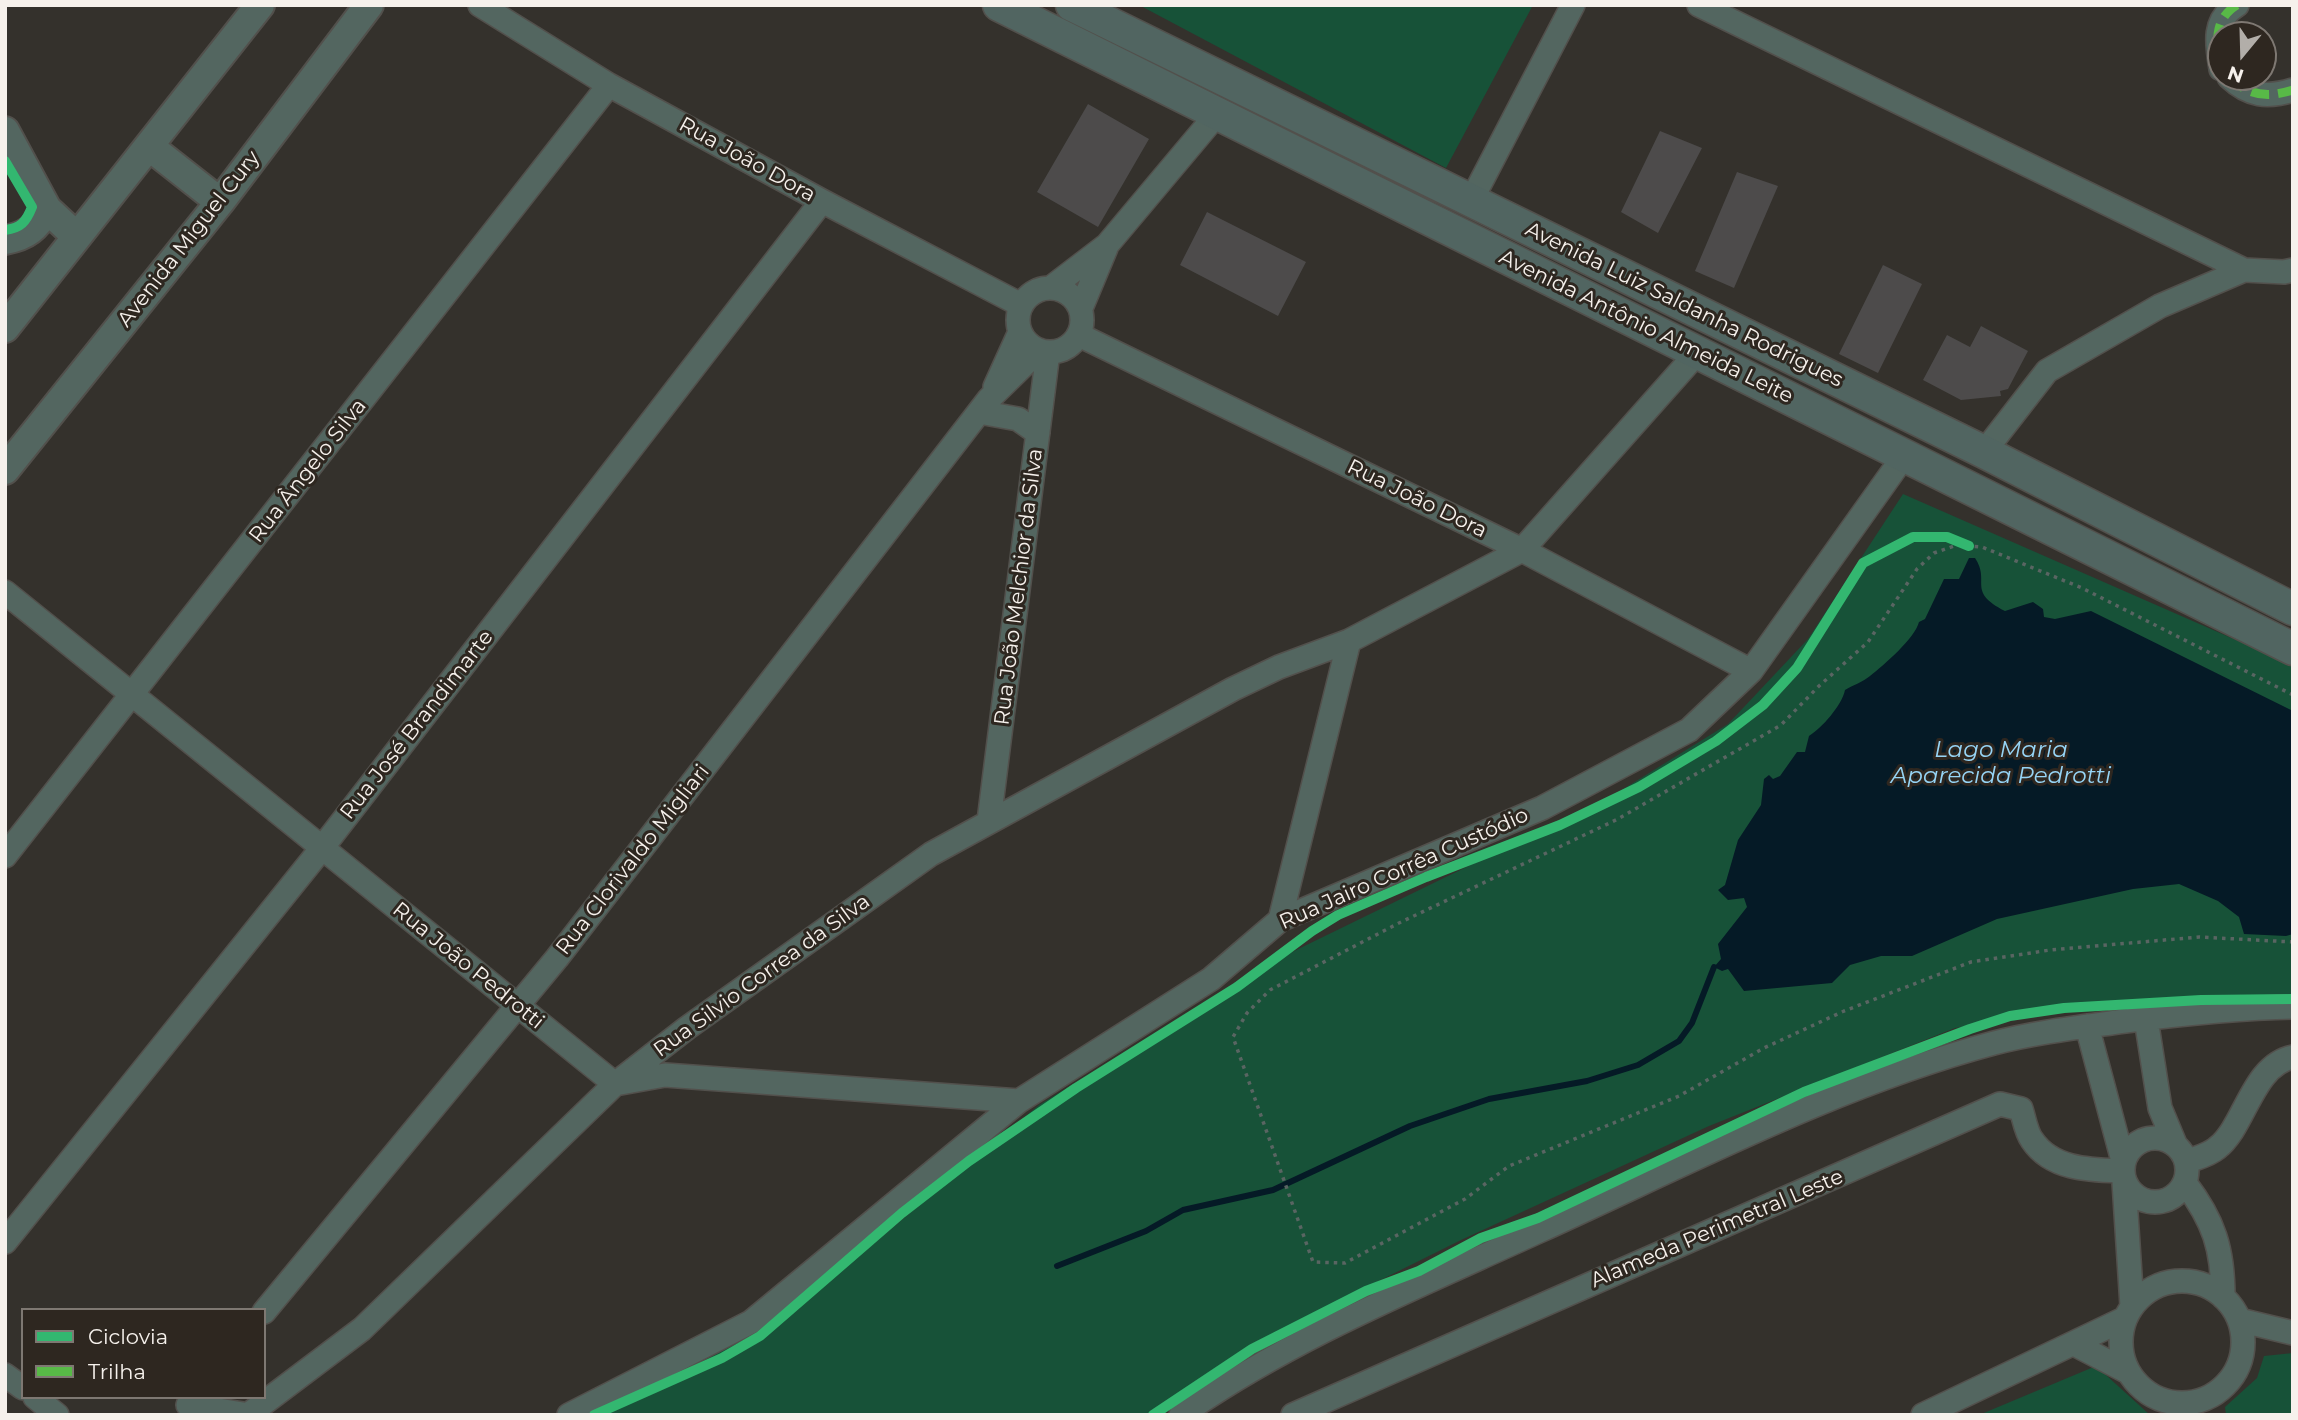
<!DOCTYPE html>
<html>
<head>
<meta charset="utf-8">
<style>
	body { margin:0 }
	#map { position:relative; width:2298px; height:1420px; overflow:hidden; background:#34312c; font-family:Montserrat,sans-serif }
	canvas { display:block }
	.frame { position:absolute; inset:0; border:7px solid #f6f1ec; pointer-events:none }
	.legend { position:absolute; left:21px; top:1308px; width:245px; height:91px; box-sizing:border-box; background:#2e2720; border:2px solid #7e7872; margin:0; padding:9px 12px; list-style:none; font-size:21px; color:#f6f1ec }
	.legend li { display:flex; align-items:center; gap:14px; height:35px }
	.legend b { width:35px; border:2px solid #7e7872 }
	.north { position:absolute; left:2207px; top:21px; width:70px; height:70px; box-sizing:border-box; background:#2e2720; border:2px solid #7e7872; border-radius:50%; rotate:199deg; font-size:19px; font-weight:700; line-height:28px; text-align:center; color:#f6f1ec }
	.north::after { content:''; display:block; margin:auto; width:24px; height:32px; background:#b2aea9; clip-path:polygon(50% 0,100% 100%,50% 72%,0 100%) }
</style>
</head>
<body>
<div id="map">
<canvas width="2298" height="1420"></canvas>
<div class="frame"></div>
<ul class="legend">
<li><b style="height:9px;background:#33b770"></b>Ciclovia</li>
<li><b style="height:9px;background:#58b947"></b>Trilha</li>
</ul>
<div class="north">N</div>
</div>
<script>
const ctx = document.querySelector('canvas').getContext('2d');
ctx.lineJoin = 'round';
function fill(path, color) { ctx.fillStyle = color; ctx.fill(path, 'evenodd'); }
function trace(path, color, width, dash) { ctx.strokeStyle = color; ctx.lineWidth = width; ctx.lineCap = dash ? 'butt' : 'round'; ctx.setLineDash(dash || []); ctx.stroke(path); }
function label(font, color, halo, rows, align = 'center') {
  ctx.font = font + ' Montserrat,sans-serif'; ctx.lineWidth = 6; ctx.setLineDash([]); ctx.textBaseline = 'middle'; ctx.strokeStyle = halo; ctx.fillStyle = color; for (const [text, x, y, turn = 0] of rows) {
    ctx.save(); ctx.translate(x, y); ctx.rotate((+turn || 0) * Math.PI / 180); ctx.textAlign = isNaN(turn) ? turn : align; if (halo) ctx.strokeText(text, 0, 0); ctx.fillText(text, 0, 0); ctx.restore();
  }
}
fill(new Path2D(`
	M1139 5H1533L1446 168Z
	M1903 494 2293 665V996L2073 1011 1955 1028 1709 1126 1461 1240 1248 1346 1146 1415H602L787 1316 1039 1105 1286 955 1612 796 1728 724 1808 639Z
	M2293 1353V1415H2226L2225 1407 2257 1378 2264 1356Z
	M2096 1366 2150 1415H1979Z`), '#175238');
fill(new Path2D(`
	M1969 558H1975C1991 582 1966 591 2005 611L2033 602 2043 609 2044 617 2055 619 2091 611 2293 711V934L2286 936 2244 934 2239 917 2218 901 2179 884 2133 889 1997 919 1912 956H1881L1850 965 1832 983 1744 991 1728 969 1722 971 1714 967 1721 959 1718 944 1747 907 1744 898 1728 900 1718 890 1725 885 1738 840 1761 805 1764 779 1769 775 1773 779 1780 776 1797 752H1805L1809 736C1822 728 1842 705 1845 690 1853 685 1863 682 1870 676 1884 665 1915 638 1919 622L1925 619 1944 579H1959Z`), '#051a26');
trace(new Path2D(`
	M1057 1266 1146 1231 1183 1210 1273 1190 1410 1126 1489 1099 1587 1081 1638 1065 1679 1041 1692 1023 1714 967`), '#051a26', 6);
fill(new Path2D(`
	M1088 104 1149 139 1098 227 1037 192Z
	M1660 131 1702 148 1658 233 1621 212Z
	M1737 172 1778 186 1734 288 1695 271Z
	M1207 212 1306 262 1278 316 1180 265Z
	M1883 265 1922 284 1878 373 1839 354Z
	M1981 326 2028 351 2008 389 2000 391 2001 396 1961 400 1923 380 1947 335 1970 347Z`), '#4d4b4b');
const minor = new Path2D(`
	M480 5 609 85 822 201 1021 305
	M1699 5 2244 270
	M2221 69C2217 45 2212 20 2237 5
	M2229 77C2249 96 2267 98 2293 90
	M1471 201 1573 5
	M1052 287 1107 245 1217 114
	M1018 320a32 32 0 1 1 64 0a32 32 0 1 1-64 0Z
	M1081 308 1106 248
	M1079 335 1522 550 1751 671
	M995 387 1020 332
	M979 412 1018 419 1038 433
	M1984 452 2047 371 2160 306 2244 270 2284 272 2293 270
	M5 592 615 1084 665 1075 1019 1101
	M989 821 1048 352
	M5 856 609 85
	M1280 920 1349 641
	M2146 1019 2160 1108 2175 1144
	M2087 1026 2123 1161
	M2123 1170a32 32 0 1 1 64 0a32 32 0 1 1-64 0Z
	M2186 1162C2196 1158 2209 1155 2217 1148 2245 1127 2252 1065 2293 1057
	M2124 1182 2132 1306
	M2185 1183C2214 1221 2223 1249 2223 1297
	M5 1242 322 848 822 201
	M2121 1342a61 61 0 1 1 122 0a61 61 0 1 1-122 0Z
	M264 1312 557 958 989 399 1039 350
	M2239 1320 2293 1333
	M2076 1345 2128 1372
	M5 1375 23 1388
	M35 1397 57 1415
	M188 1405 249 1415
	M248 1415 362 1329 615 1084 687 1028 931 854 1233 689 1279 667 1349 641 1522 550 1697 353
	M569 1415 751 1322 1019 1101 1211 979 1280 920 1542 808 1689 730 1751 671 1904 456
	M1181 1415C1291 1338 1417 1287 1539 1231 1687 1164 1836 1085 1994 1043 2036 1032 2082 1027 2125 1021 2181 1014 2237 1008 2293 1007
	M1293 1415 2000 1104 2021 1109C2024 1118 2026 1132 2032 1140 2052 1170 2091 1170 2122 1171
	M1923 1415 2124 1319`);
const tertiary = new Path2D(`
	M5 131 47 209 76 236
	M150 147 220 202
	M5 240C27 236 36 228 47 209
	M5 328 260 5
	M5 470 220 202 369 5`);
const secondary = new Path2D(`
	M999 5 2293 649
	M1072 5 1984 452 2293 609`);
trace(minor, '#52504c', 26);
trace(tertiary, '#52504c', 32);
trace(secondary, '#52504c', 35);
trace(new Path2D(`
	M2293 695 2082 588 1982 547 1957 545 1934 553 1917 569 1868 642 1819 686 1781 725 1618 819 1399 923 1270 990 1247 1013 1233 1037 1313 1262 1345 1263 1465 1199 1509 1166 1679 1096 1764 1048 1844 1011 1971 962 2050 950 2199 937 2293 942`), '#596562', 3.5, [3.5, 5]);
trace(minor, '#536660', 23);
trace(tertiary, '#536660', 28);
trace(secondary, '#516561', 32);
trace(new Path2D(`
	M2221 69C2217 45 2212 20 2237 5
	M2229 77C2249 96 2267 98 2293 90`), '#58b947', 9, [18, 9]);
trace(new Path2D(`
	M5 161 32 207C26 222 21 228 5 230
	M594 1415 722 1358 760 1336 902 1213 969 1161 1076 1088 1237 987 1312 931 1338 915 1426 877 1560 825 1639 787 1716 741 1763 705 1797 668 1863 563 1913 537H1947L1969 546
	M1153 1415 1252 1349 1366 1291 1419 1271 1481 1238 1538 1218 1804 1092 1970 1029 2010 1016 2064 1008 2201 1000 2293 999`), '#33b770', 10);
label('21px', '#f6f1ec', '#2e2720', [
	["Rua João Dora",747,160,29],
	["Avenida Miguel Cury",189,239,-52],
	["Avenida Luiz Saldanha Rodrigues",1684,305,26],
	["Avenida Antônio Almeida Leite",1646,327,26],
	["Rua Ângelo Silva",308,471,-52],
	["Rua João Dora",1417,499,26],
	["Rua João Melchior da Silva",1019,587,-83],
	["Rua José Brandimarte",417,725,-52],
	["Rua Clorivaldo Migliari",633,860,-52],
	["Rua Jairo Corrêa Custódio",1404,869,-24],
	["Rua João Pedrotti",468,966,39],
	["Rua Silvio Correa da Silva",762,976,-36],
	["Alameda Perimetral Leste",1717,1229,-23]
]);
label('italic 23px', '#96d4f5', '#2e2720', [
	["Lago Maria",2001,750],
	["Aparecida Pedrotti",2001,776]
]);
</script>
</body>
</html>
